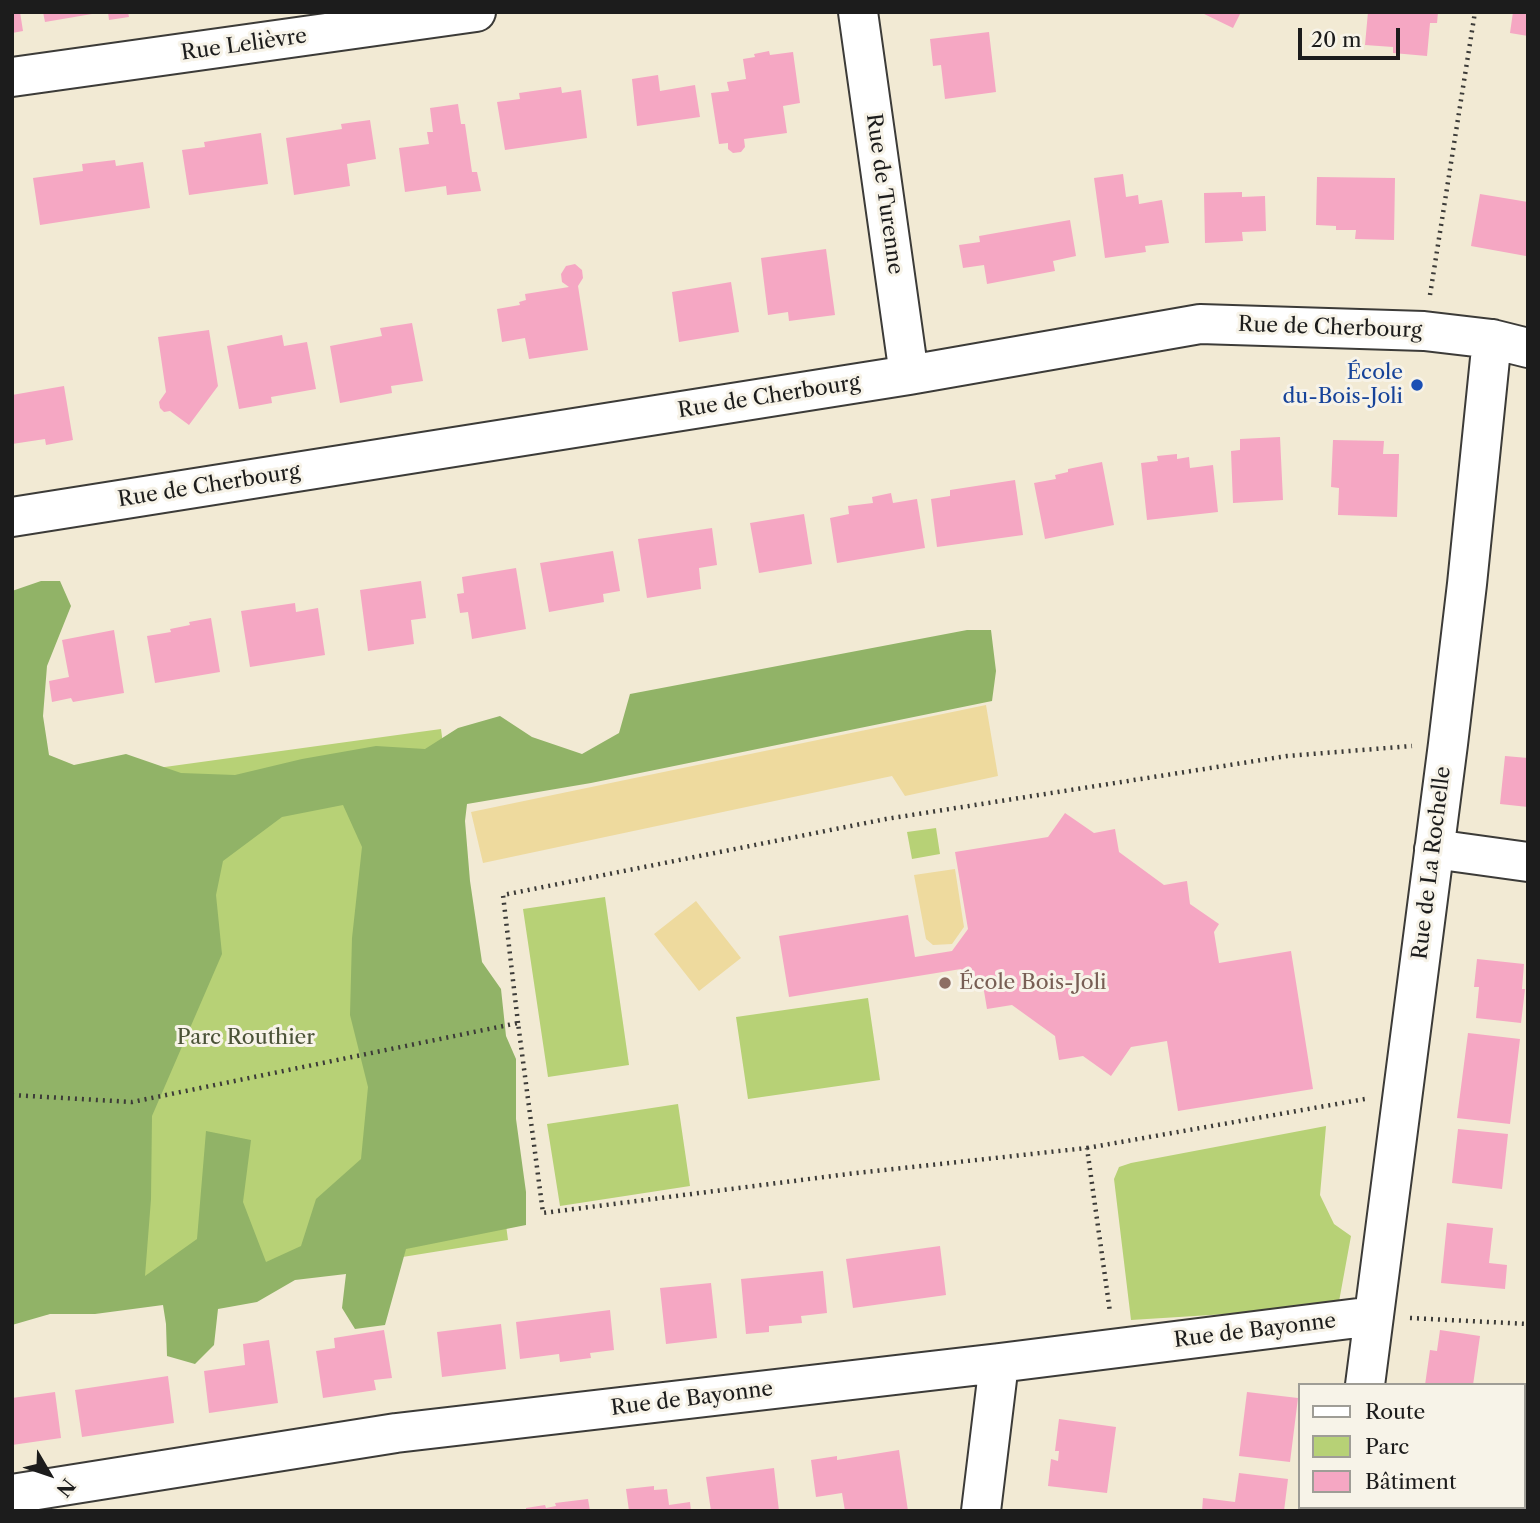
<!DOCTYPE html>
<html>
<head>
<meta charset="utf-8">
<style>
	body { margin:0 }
	#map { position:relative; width:1540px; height:1523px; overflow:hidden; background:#f2ead4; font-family:"Libre Caslon Text",serif }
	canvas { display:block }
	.frame { position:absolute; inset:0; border:14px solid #1c1c1c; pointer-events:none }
	.legend { position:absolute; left:1298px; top:1383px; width:228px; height:126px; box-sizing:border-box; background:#f7f3e8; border:2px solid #9f9d96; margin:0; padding:9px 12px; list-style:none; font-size:21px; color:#1c1c1c }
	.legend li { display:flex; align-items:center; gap:14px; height:35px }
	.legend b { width:35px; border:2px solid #9f9d96 }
	.north { position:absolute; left:14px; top:1439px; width:70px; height:70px; -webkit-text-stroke:5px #f7f3e8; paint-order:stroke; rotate:129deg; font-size:19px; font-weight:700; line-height:28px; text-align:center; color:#1c1c1c }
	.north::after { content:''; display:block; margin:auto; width:24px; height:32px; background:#1c1c1c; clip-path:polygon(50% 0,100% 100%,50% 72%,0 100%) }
	.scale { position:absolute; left:1298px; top:28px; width:102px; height:32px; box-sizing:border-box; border:4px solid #1c1c1c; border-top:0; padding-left:9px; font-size:21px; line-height:24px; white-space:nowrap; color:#1c1c1c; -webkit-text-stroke:5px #f7f3e8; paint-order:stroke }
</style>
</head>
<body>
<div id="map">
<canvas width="1540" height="1523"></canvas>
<div class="frame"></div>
<ul class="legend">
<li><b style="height:9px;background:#fff"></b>Route</li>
<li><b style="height:19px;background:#b7d176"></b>Parc</li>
<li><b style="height:19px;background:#f5a7c3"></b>Bâtiment</li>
</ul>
<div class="north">N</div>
<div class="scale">20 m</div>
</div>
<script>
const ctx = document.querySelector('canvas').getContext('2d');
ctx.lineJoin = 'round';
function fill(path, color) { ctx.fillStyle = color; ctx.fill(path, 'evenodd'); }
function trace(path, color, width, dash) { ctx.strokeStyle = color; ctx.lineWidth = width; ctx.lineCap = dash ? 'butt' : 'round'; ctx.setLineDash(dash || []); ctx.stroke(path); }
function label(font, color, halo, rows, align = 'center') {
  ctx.font = font + ' "Libre Caslon Text",serif'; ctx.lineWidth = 6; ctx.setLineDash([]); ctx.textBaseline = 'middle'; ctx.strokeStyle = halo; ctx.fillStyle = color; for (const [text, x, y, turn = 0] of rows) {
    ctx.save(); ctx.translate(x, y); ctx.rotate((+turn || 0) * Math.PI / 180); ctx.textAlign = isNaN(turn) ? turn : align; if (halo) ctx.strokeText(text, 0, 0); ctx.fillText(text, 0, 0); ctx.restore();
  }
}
fill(new Path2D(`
	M441 729 508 1240 12 1320V788Z
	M936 828 940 854 912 859 907 832Z
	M605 897 629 1065 548 1077 523 909Z
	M868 998 880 1080 748 1099 736 1017Z
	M678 1104 690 1186 560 1206 547 1124Z
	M1326 1126 1320 1195 1334 1224 1351 1236 1338 1307 1131 1320 1114 1179 1119 1167 1131 1163Z`), '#b7d176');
fill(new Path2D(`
	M41 581H60L71 606 47 666 43 716 49 755 74 765 126 754 181 773 235 775 302 759 376 746 425 749 458 728 500 716 532 737 582 754 619 733 630 694 967 630H991L996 671 992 701 591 783 467 804 465 821 470 881 482 962 501 989 506 1036 516 1059V1119L526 1192V1225L406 1249 385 1325 355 1329 342 1308 346 1274 295 1280 257 1302 218 1309 214 1345 195 1364 167 1356 166 1324 163 1305 95 1314H50L12 1325V591ZM343 805 362 847 352 938 350 1015 368 1087 361 1159 316 1199 301 1246 266 1262 243 1202 251 1140 206 1131 197 1239 145 1276 151 1199 152 1116 222 954 216 895 223 861 282 817Z`), '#91b367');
fill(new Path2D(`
	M986 705 998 776 905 796 892 776 483 863 471 812Z
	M955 869 964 927 952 944 933 945 926 939 914 875Z
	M696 901 741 958 699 991 654 934Z`), '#eeda9e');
fill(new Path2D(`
	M12 12H20L23 31 12 33Z
	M43 12H92V14L45 22Z
	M108 12H128L129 17 109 20Z
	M1200 12H1241L1233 28Z
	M1368 12H1438L1437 23H1430L1427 56 1393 53V47L1365 45Z
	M1513 12H1528V36L1510 33Z
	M989 32 996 92 945 99 941 65 933 66 930 39Z
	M769 51 770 55 793 52 800 103 783 106 787 133 744 139 745 147 741 152 733 153 728 149V143L719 144 711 93 729 91 727 82 746 79 743 59 755 57 754 54Z
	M658 75 660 91 695 85 700 117 637 126 632 79Z
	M561 87 562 93 581 90 587 138 505 150 497 102 520 99 519 93Z
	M458 104 461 124H465L472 172H477L481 191 447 195 446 186 405 192 399 148 429 144 427 132H433L430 108Z
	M370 120 376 159 347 164 350 186 294 195 286 138 342 129 341 124Z
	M261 133 268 184 189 195 182 150 205 147 204 142Z
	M115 160 116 166 143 162 150 208 40 225 33 178 83 171 82 164Z
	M1123 174 1126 197 1138 195 1139 204 1162 200 1169 243 1145 246 1146 252 1105 258 1094 178Z
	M1317 177 1395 178 1394 240 1355 239 1356 230H1336V226L1316 225Z
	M1242 192V197L1265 196 1266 231 1242 232 1243 241 1205 243 1204 193Z
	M1480 194 1528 202V243L1526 256 1471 246Z
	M1070 220 1076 256 1053 261 1055 271 987 284 984 265 963 268 959 245 980 242 979 236Z
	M826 249 835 315 789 321 788 312 768 315 761 258Z
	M575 264 582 270 583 278 578 286 588 350 529 359 525 338 502 342 497 309 520 305 519 302 526 300 525 294 569 287 562 282 561 274 566 266Z
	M731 282 739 332 679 342 672 292Z
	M412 323 423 381 391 386 392 393 340 403 330 346 382 336 380 328Z
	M209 330 218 386 189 425 170 411 164 412 160 408 159 402 166 392 158 337Z
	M282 335 284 346 307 342 316 389 271 397 272 403 239 409 227 346Z
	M64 386 73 440 46 445 45 439 12 444V395Z
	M1280 437 1283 500 1233 503 1231 451 1240 450V439Z
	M1333 440 1384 441 1383 454H1399L1397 517 1338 515 1339 488 1331 487Z
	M1177 454V459L1189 457 1190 468 1213 465 1218 512 1147 520 1141 463 1158 461 1157 456Z
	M1102 462 1114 525 1045 539 1034 483 1056 479 1055 475 1068 472V469Z
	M1015 480 1023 535 937 547 931 499 950 496V490Z
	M891 493 893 503 917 499 925 548 837 563 830 518 849 514 848 506 873 503 872 497Z
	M804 514 812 564 759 573 750 523Z
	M712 528 717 565 699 568 701 589 647 598 638 539Z
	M613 551 620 591 603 594 604 602 549 612 540 563Z
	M516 568 526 629 472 639 468 612 460 613 457 594 464 593 462 577Z
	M421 581 426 618 411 620 414 644 368 651 360 590Z
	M295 603 296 612 318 608 325 655 250 667 241 611Z
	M211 618 220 672 155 683 147 636 171 632 170 629 190 625 189 622Z
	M114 630 124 693 73 702 71 698 52 702 49 681 69 677 62 640Z
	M1505 756 1528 758V807L1500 804Z
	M1065 813 1094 833 1115 829 1119 852 1164 885 1187 881 1190 904 1219 924 1214 932 1219 963 1291 951 1313 1089 1178 1111 1167 1041 1131 1047 1111 1076 1083 1056 1059 1060 1055 1036 1012 1005 987 1009 983 985 961 969 789 997 779 936 908 915 915 957 952 951 968 929 955 852 1048 837Z
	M1477 959 1524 964 1522 989H1525L1521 1023 1476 1018 1479 987H1474Z
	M1468 1033 1520 1039 1510 1124 1457 1118Z
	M1458 1129 1508 1134 1502 1189 1452 1183Z
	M1447 1223 1493 1228 1489 1263 1507 1265 1505 1289 1441 1283Z
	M940 1246 946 1295 853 1308 846 1259Z
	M823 1271 827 1313 801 1316 802 1323 769 1326V1332L746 1334 741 1279Z
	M711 1283 717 1338 666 1344 660 1288Z
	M610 1310 614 1350 590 1353 591 1358 560 1362 559 1354 520 1359 516 1322Z
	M501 1324 506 1369 442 1377 437 1332Z
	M384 1330 392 1378 374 1380 376 1390 323 1398 316 1351 335 1348 334 1338Z
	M1440 1330 1480 1336 1473 1385H1425L1430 1350 1437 1351Z
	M269 1340 278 1403 209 1413 204 1371 245 1365 243 1344Z
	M168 1376 174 1423 82 1437 75 1390Z
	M55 1392 61 1438 12 1445V1398Z
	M1247 1392 1298 1398 1290 1462 1239 1456Z
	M1059 1419 1116 1427 1107 1493 1048 1486 1051 1459 1058 1461 1059 1451H1055Z
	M899 1450 908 1511H845L842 1493 816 1497 811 1460 837 1456V1460Z
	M774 1468 779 1511H711L706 1477Z
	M1239 1473 1288 1479 1284 1511H1202L1203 1498 1235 1502Z
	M654 1486V1490L667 1489 669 1505 690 1502 691 1511H629L626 1489Z
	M588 1499 590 1511H526V1508L545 1505 546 1508 556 1506 555 1503Z
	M1408 1507H1460V1511H1408Z`), '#f5a7c3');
const minor = new Path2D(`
	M858 12 909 375
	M12 77 476 12
	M12 517 909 375 1200 324 1424 331 1492 339 1528 348
	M1434 849 1528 862
	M1365 1385 1448 744 1467 584 1492 339
	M12 1494 396 1433 999 1363 1374 1316
	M981 1511 999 1363
	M1350 1511V1507`);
trace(minor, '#3c3b38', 42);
trace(new Path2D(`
	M1430 295 1475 12
	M518 1023 503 895 886 819 1287 756 1412 746
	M12 1095 132 1102 518 1023 543 1213 856 1173 1087 1148 1110 1312
	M1087 1148 1365 1099
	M1410 1318 1528 1324`), '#3c3b38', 4.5, [2, 5]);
trace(minor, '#fff', 38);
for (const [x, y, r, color] of [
	[1417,385,7,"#1a4fb4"],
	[945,983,7,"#8d6e63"]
]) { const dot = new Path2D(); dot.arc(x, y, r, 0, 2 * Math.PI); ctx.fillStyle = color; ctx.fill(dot); trace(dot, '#f7f3e8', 2.5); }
label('21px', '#1c1c1c', '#f7f3e8', [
	["Rue Lelièvre",244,45,-8],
	["Rue de Turenne",884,194,82],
	["Rue de Cherbourg",1330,328,2],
	["Rue de Cherbourg",769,397,-9],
	["Rue de Cherbourg",209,486,-9],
	["Rue de La Rochelle",1432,863,-83],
	["Rue de Bayonne",1255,1331,-7],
	["Rue de Bayonne",692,1399,-7]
]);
label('21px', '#164399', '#f7f3e8', [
	["École",1403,373],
	["du-Bois-Joli",1403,397]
], 'right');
label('21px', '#785e54', '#f7f3e8', [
	["École Bois-Joli",959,983]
], 'left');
label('21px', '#4a5237', '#f7f3e8', [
	["Parc Routhier",246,1038]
]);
</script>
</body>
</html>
